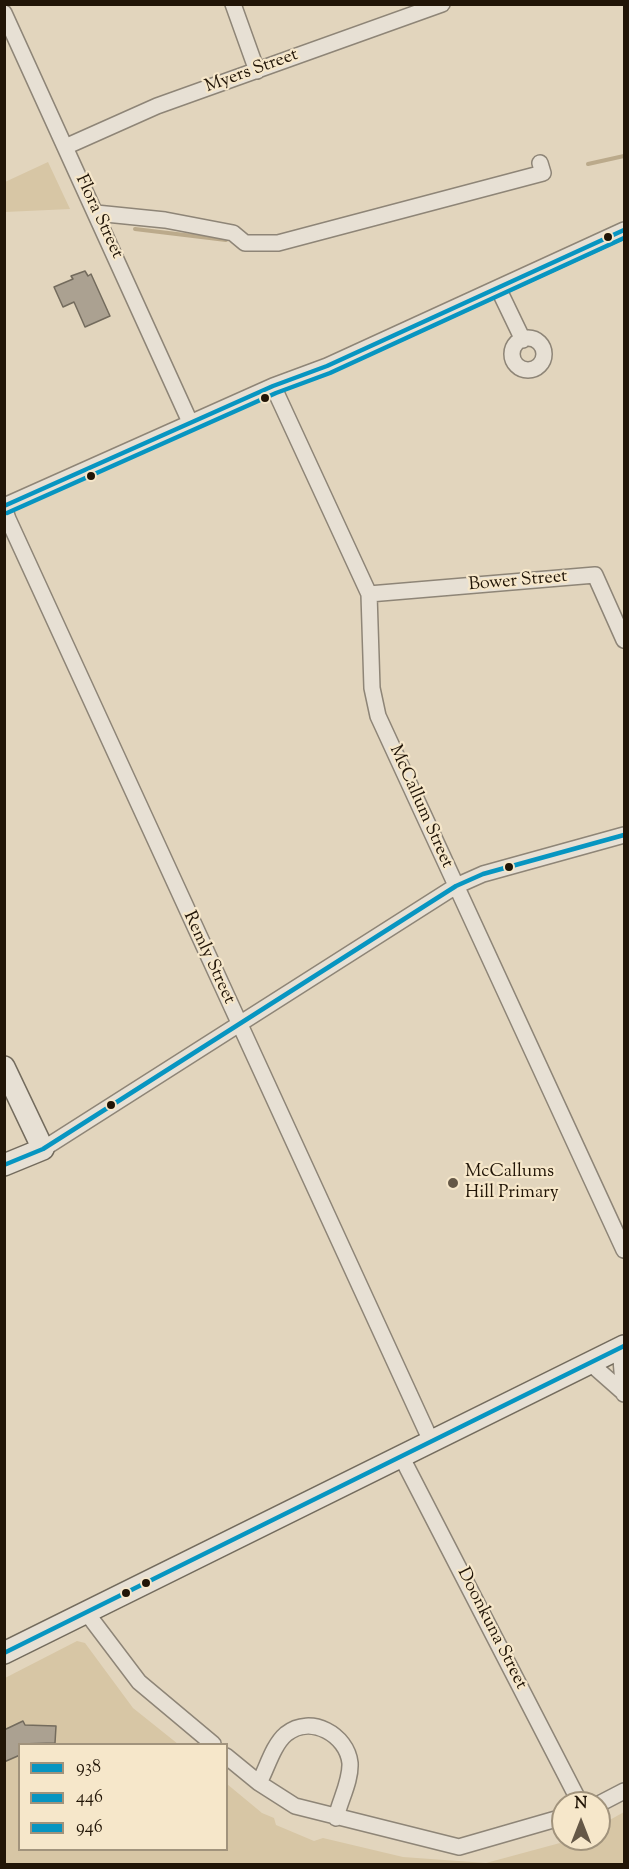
<!DOCTYPE html>
<html>
<head>
<meta charset="utf-8">
<style>
	body { margin:0 }
	#map { position:relative; width:629px; height:1869px; overflow:hidden; background:#e2d5bd; font-family:"Sorts Mill Goudy",serif }
	canvas { display:block }
	.frame { position:absolute; inset:0; border:6px solid #211507; pointer-events:none }
	.legend { position:absolute; left:18px; top:1743px; width:210px; height:108px; box-sizing:border-box; background:#f6e7ca; border:2px solid #a1937c; margin:0; padding:8px 10px; list-style:none; font-size:18px; color:#211507 }
	.legend li { display:flex; align-items:center; gap:12px; height:30px }
	.legend b { width:30px; border:2px solid #a1937c }
	.north { position:absolute; left:551px; top:1791px; width:60px; height:60px; box-sizing:border-box; background:#f6e7ca; border:2px solid #a1937c; border-radius:50%; rotate:0deg; font-size:16px; font-weight:700; line-height:24px; text-align:center; color:#211507 }
	.north::after { content:''; display:block; margin:auto; width:21px; height:27px; background:#655847; clip-path:polygon(50% 0,100% 100%,50% 72%,0 100%) }
</style>
</head>
<body>
<div id="map">
<canvas width="629" height="1869"></canvas>
<div class="frame"></div>
<ul class="legend">
<li><b style="height:8px;background:#0795c1"></b>938</li>
<li><b style="height:8px;background:#0795c1"></b>446</li>
<li><b style="height:8px;background:#0795c1"></b>946</li>
</ul>
<div class="north">N</div>
</div>
<script>
const ctx = document.querySelector('canvas').getContext('2d');
ctx.lineJoin = 'round';
function fill(path, color) { ctx.fillStyle = color; ctx.fill(path, 'evenodd'); }
function trace(path, color, width, dash) { ctx.strokeStyle = color; ctx.lineWidth = width; ctx.lineCap = dash ? 'butt' : 'round'; ctx.setLineDash(dash || []); ctx.stroke(path); }
function label(font, color, halo, rows, align = 'center') {
  ctx.font = font + ' "Sorts Mill Goudy",serif'; ctx.lineWidth = 4.5; ctx.setLineDash([]); ctx.textBaseline = 'middle'; ctx.strokeStyle = halo; ctx.fillStyle = color; for (const [text, x, y, turn = 0] of rows) {
    ctx.save(); ctx.translate(x, y); ctx.rotate((+turn || 0) * Math.PI / 180); ctx.textAlign = isNaN(turn) ? turn : align; if (halo) ctx.strokeText(text, 0, 0); ctx.fillText(text, 0, 0); ctx.restore();
  }
}
fill(new Path2D(`
	M48 162 70 209 5 212V182Z
	M77 1641 85 1643 133 1708 178 1744H20V1850H226L227 1784 262 1813 274 1818 276 1825 314 1841 323 1838 403 1857 486 1863 560 1843 568 1845 578 1839H599V1826L624 1812V1864H5V1678Z`), '#d7c6a5');
trace(new Path2D(`
	M588 164 624 156
	M135 229 226 240`), '#bbaa8b', 4);
const building = new Path2D(`
	M85 271 88 276 91 274 110 316 85 327 74 302 63 307 54 287 73 279 71 276Z
	M23 1721 25 1725 56 1726 55 1743 20 1744V1755L4 1762V1730Z`);
fill(building, '#aba191');
trace(building, '#736b5d', 1.5);
const street = new Path2D(`
	M233 4 257 71
	M4 13 190 422
	M65 147 157 106 442 4
	M96 213 165 220 233 233 245 243H278L543 173 540 163
	M498 288 523 340
	M512 354a16 16 0 1 1 32 0a16 16 0 1 1-32 0Z
	M273 386 369 594 372 688 378 716 624 1250
	M4 506 273 386 327 366 624 230
	M4 507 8 519 431 1441
	M369 594 595 575 624 640
	M43 1149 456 886 483 874 624 835
	M620 1348 624 1394
	M590 1363 624 1393
	M401 1456 580 1803
	M86 1612 139 1682 213 1744
	M226 1756 259 1783 295 1806 459 1847 563 1817
	M259 1783C267 1768 273 1745 286 1734 311 1714 347 1735 350 1763 351 1781 340 1800 336 1818
	M599 1804 624 1791`);
const secondary = new Path2D(`
	M4 1067 43 1149 4 1165
	M4 1653 624 1346`);
trace(street, '#8e8577', 18);
trace(secondary, '#736b5d', 24);
trace(street, '#e7e0d4', 15);
trace(secondary, '#e7e0d4', 21);
trace(new Path2D(`
	M4 506 273 386 327 366 624 230
	M4 1165 43 1149 456 886 483 874 624 835`), '#0795c1', 4.5);
trace(new Path2D(`
	M4 1653 624 1346`), '#0795c1', 4.5);
trace(new Path2D(`
	M7 513 276 393 330 373 624 238`), '#0795c1', 4.5);
for (const [x, y, r, color] of [
	[608,237,5,"#211507"],
	[265,398,5,"#211507"],
	[91,476,5,"#211507"],
	[509,867,5,"#211507"],
	[111,1105,5,"#211507"],
	[453,1183,6,"#655847"],
	[146,1583,5,"#211507"],
	[126,1593,5,"#211507"]
]) { const dot = new Path2D(); dot.arc(x, y, r, 0, 2 * Math.PI); ctx.fillStyle = color; ctx.fill(dot); trace(dot, '#f6e7ca', 2); }
label('18px', '#211507', '#f6e7ca', [
	["Myers Street",252,72,-20],
	["Flora Street",98,217,65],
	["Bower Street",518,582,-5],
	["McCallum Street",420,807,66],
	["Remly Street",208,958,65],
	["Doonkuna Street",491,1629,63]
]);
label('18px', '#211507', '#f6e7ca', [
	["McCallums",465,1173],
	["Hill Primary",465,1194]
], 'left');
</script>
</body>
</html>
